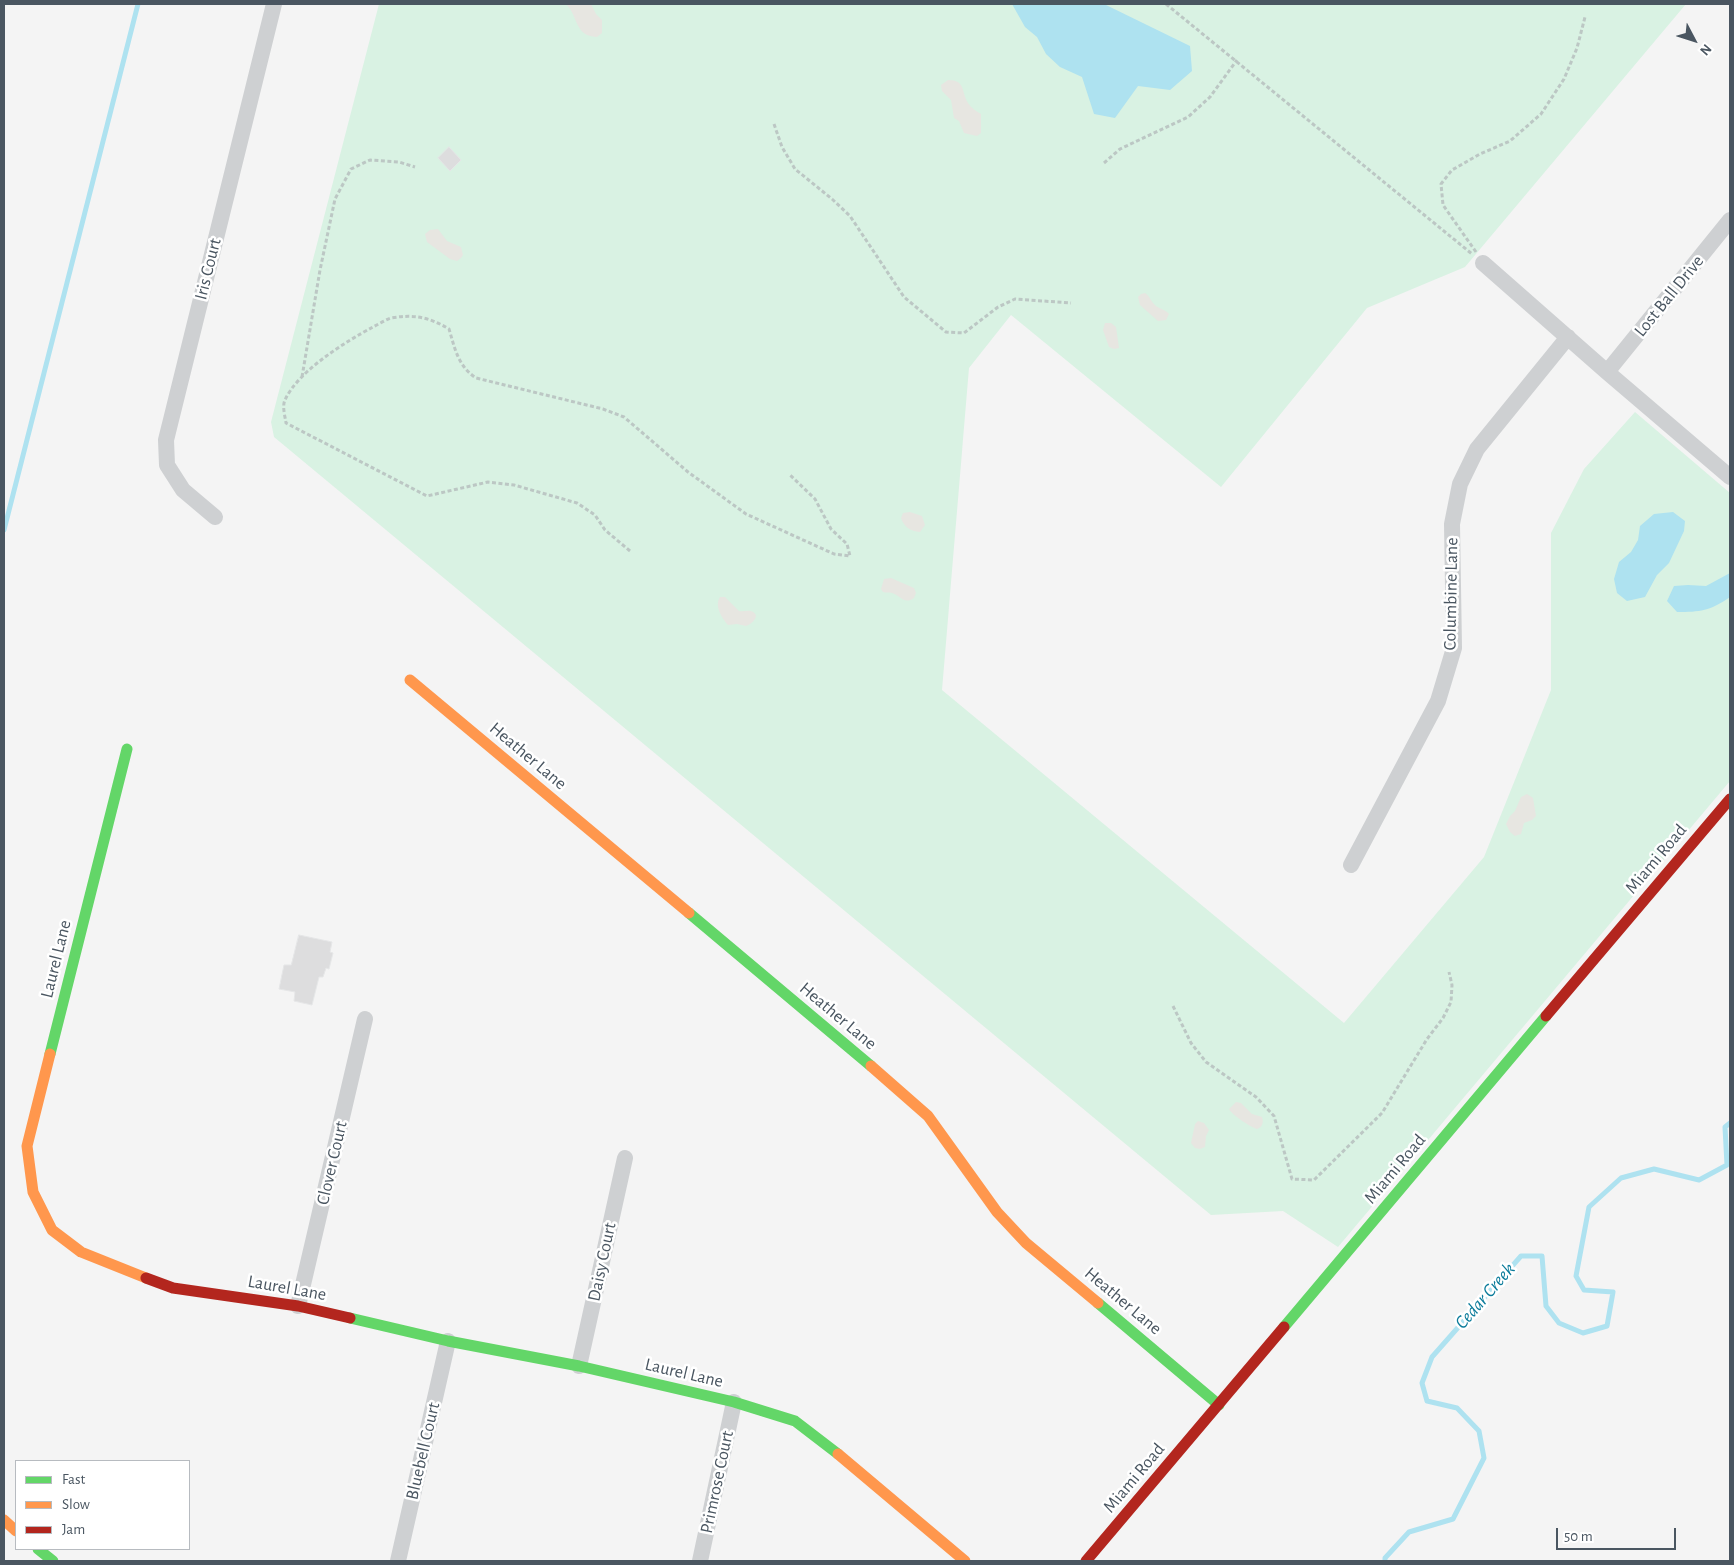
<!DOCTYPE html>
<html>
<head>
<meta charset="utf-8">
<style>
	body { margin:0 }
	#map { position:relative; width:1734px; height:1565px; overflow:hidden; background:#f4f4f4; font-family:"Alegreya Sans",sans-serif }
	canvas { display:block }
	.frame { position:absolute; inset:0; border:5px solid #4a5661; pointer-events:none }
	.legend { position:absolute; left:15px; top:1460px; width:175px; height:90px; box-sizing:border-box; background:#fff; border:1px solid #b7bbc0; margin:0; padding:6px 9px; list-style:none; font-size:15px; color:#4a5661 }
	.legend li { display:flex; align-items:center; gap:10px; height:25px }
	.legend b { width:25px; border:1px solid #b7bbc0 }
	.north { position:absolute; left:1669px; top:15px; width:50px; height:50px; -webkit-text-stroke:4px #fff; paint-order:stroke; rotate:130deg; font-size:14px; font-weight:700; line-height:20px; text-align:center; color:#4a5661 }
	.north::after { content:''; display:block; margin:auto; width:18px; height:22px; background:#4a5661; clip-path:polygon(50% 0,100% 100%,50% 72%,0 100%) }
	.scale { position:absolute; left:1556px; top:1528px; width:120px; height:22px; box-sizing:border-box; border:2px solid #4a5661; border-top:0; padding-left:6px; font-size:15px; line-height:18px; white-space:nowrap; color:#4a5661; -webkit-text-stroke:4px #fff; paint-order:stroke }
</style>
</head>
<body>
<div id="map">
<canvas width="1734" height="1565"></canvas>
<div class="frame"></div>
<ul class="legend">
<li><b style="height:6px;background:#63d668"></b>Fast</li>
<li><b style="height:6px;background:#ff974d"></b>Slow</li>
<li><b style="height:6px;background:#b3261e"></b>Jam</li>
</ul>
<div class="north">N</div>
<div class="scale">50 m</div>
</div>
<script>
const ctx = document.querySelector('canvas').getContext('2d');
ctx.lineJoin = 'round';
function fill(path, color) { ctx.fillStyle = color; ctx.fill(path, 'evenodd'); }
function trace(path, color, width, dash) { ctx.strokeStyle = color; ctx.lineWidth = width; ctx.lineCap = dash ? 'butt' : 'round'; ctx.setLineDash(dash || []); ctx.stroke(path); }
function label(font, color, halo, rows, align = 'center') {
  ctx.font = font + ' "Alegreya Sans",sans-serif'; ctx.lineWidth = 5; ctx.setLineDash([]); ctx.textBaseline = 'middle'; ctx.strokeStyle = halo; ctx.fillStyle = color; for (const [text, x, y, turn = 0] of rows) {
    ctx.save(); ctx.translate(x, y); ctx.rotate((+turn || 0) * Math.PI / 180); ctx.textAlign = isNaN(turn) ? turn : align; if (halo) ctx.strokeText(text, 0, 0); ctx.fillText(text, 0, 0); ctx.restore();
  }
}
fill(new Path2D(`
	M379 4H1686L1465 267 1367 308 1221 487 1011 315 969 368 942 690 1344 1023 1484 857 1551 690V533L1584 469 1635 412 1730 493V781L1338 1247 1283 1211 1211 1215 274 437 271 422Z`), '#d9f2e3');
fill(new Path2D(`
	M566 4H591L596 14 602 20V33L597 37C574 36 579 17 566 4Z
	M948 80C966 80 961 92 968 103 971 108 976 111 981 114V133L977 136 964 133 959 121 954 118 951 100 942 91 941 85Z
	M438 229 447 241 461 247 463 255 461 258 457 261 450 259 427 242 425 234 430 230Z
	M1145 293C1150 296 1150 300 1154 304 1158 309 1165 309 1169 314L1166 320 1158 321 1140 305 1138 297 1141 294Z
	M1105 323H1111L1116 327 1119 348 1114 349 1109 347 1103 330Z
	M910 512 922 516 925 525 920 532C910 531 904 527 901 518L903 513Z
	M891 578 914 588 916 593 914 598C904 605 901 596 892 593 889 592 886 593 883 592L881 589 884 579Z
	M720 597H725L739 611C743 612 747 610 751 611 762 615 752 624 746 626L737 624 728 625C722 618 714 606 720 597Z
	M1527 794 1533 798 1536 816 1532 820 1524 823 1521 834 1515 836 1510 832 1506 824 1510 816 1515 811 1521 797Z
	M1236 1102 1241 1103 1252 1114 1262 1117C1264 1123 1262 1127 1257 1129 1250 1127 1231 1114 1229 1109Z
	M1198 1121 1204 1123 1209 1130 1206 1136 1205 1147 1200 1149 1195 1148 1191 1143 1195 1124Z`), '#e7e6e1');
fill(new Path2D(`
	M1012 4H1104L1190 46 1192 71 1170 90 1138 86 1115 118 1094 114 1082 77 1060 67 1046 54 1037 37 1025 27Z
	M1673 512 1685 521 1684 531 1669 563 1657 575 1645 597 1627 601 1617 593 1614 579 1619 562 1631 552 1638 540 1640 526 1654 514Z
	M1730 573V597C1710 611 1700 612 1677 612L1667 601 1674 586 1688 585 1706 586Z`), '#aee2f0');
trace(new Path2D(`
	M4 530 138 4
	M1385 1561V1558L1409 1532 1453 1519 1484 1458 1479 1431 1457 1408 1427 1401 1422 1383 1432 1357 1521 1256H1542L1546 1306 1559 1323 1583 1333 1607 1326 1613 1292 1584 1290 1576 1276 1589 1207 1621 1178 1654 1169 1699 1180 1727 1165 1725 1127 1730 1123`), '#aee2f0', 5);
const building = new Path2D(`
	M449 147 461 160 450 171 438 158Z
	M299 935 332 942 330 952 333 953 329 969 326 968 323 977H319L312 1005 294 1001 295 992 279 989 284 965H291Z`);
fill(building, '#ddddde');
trace(building, '#e5e6e7', 1);
trace(new Path2D(`
	M1166 4 1472 254
	M774 124 782 147 795 169 832 199 850 216 904 297 946 332 964 333 998 307 1015 299 1071 303
	M1104 163 1120 149 1188 117 1210 97 1237 60
	M1476 252 1443 205 1441 184 1452 170 1480 154 1510 141 1541 114 1564 79 1577 48 1585 17
	M302 377 320 270 335 199 351 169 370 160 399 162 415 167
	M630 551 605 530 595 515 577 503 514 485 488 482 427 496 286 423C285 416 282 406 285 400 298 371 345 342 373 327 379 324 385 320 391 318 414 314 429 317 449 329 455 349 458 366 476 378L603 409 624 417 688 472 746 514 834 554 850 556 847 544 831 529 815 499 789 474
	M1173 1006 1191 1043 1206 1062 1256 1097 1274 1116 1292 1179 1314 1180 1382 1113 1427 1039 1443 1018 1451 1002 1452 985 1449 972`), '#bcc7c4', 3, [4, 2.5]);
trace(new Path2D(`
	M1483 263 1607 372 1730 477
	M1607 372 1730 220
	M215 517 183 490 167 465 166 440 274 4
	M1351 865 1438 701 1454 648 1452 524 1460 484 1477 449 1568 337
	M298 1306 365 1019
	M579 1366 625 1158
	M398 1561 448 1341
	M700 1561 734 1402`), '#ced0d2', 16);
trace(new Path2D(`
	M689 913 871 1066
	M50 1054 127 749
	M1098 1303 1219 1405
	M350 1318 448 1341 579 1366 734 1402 795 1421 838 1454
	M1284 1327 1546 1016
	M38 1549 53 1561`), '#63d668', 11);
trace(new Path2D(`
	M410 680 689 913
	M50 1054 27 1146 33 1192 52 1230 81 1252 146 1278
	M871 1066 928 1116 997 1212 1026 1243 1098 1303
	M838 1454 965 1561
	M4 1520 16 1531`), '#ff974d', 11);
trace(new Path2D(`
	M1546 1016 1730 799
	M146 1278 173 1288 298 1306 350 1318
	M1086 1561 1284 1327`), '#b3261e', 11);
label('18px', '#4a5661', '#fff', [
	["Iris Court",208,269,-76],
	["Lost Ball Drive",1669,296,-51],
	["Columbine Lane",1451,594,-89],
	["Heather Lane",528,756,40],
	["Miami Road",1656,859,-50],
	["Laurel Lane",56,959,-76],
	["Heather Lane",838,1016,40],
	["Clover Court",332,1163,-77],
	["Miami Road",1395,1169,-50],
	["Daisy Court",602,1262,-78],
	["Laurel Lane",287,1288,10],
	["Heather Lane",1123,1301,40],
	["Laurel Lane",684,1373,13],
	["Bluebell Court",423,1451,-77],
	["Miami Road",1134,1478,-50],
	["Primrose Court",717,1482,-78]
]);
label('italic 19px', '#0c7c9b', '#fff', [
	["Cedar Creek",1485,1296,-49]
]);
</script>
</body>
</html>
